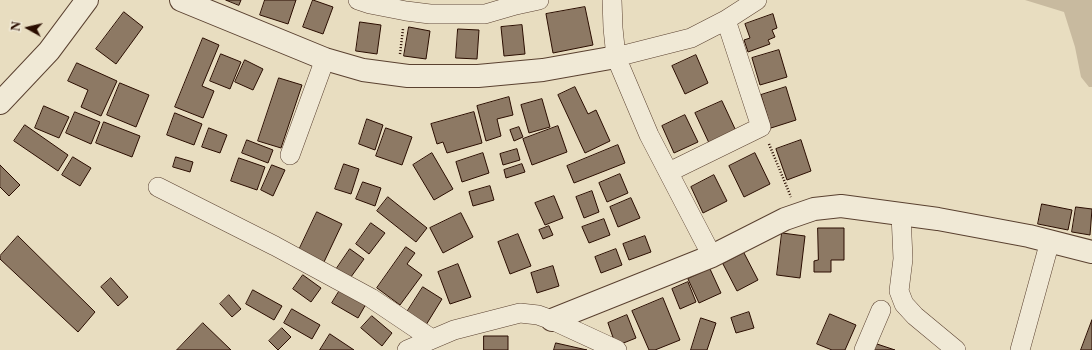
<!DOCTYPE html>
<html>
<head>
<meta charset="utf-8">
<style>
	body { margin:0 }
	#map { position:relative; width:1092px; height:350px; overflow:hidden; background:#e8ddc0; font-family:"Libre Caslon Text",serif }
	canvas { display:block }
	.north { position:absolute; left:8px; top:8px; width:40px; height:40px; -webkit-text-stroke:3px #f0e9d6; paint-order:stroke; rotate:278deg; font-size:11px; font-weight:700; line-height:16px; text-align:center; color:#2a0d00 }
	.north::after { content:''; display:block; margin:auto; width:14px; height:18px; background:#2a0d00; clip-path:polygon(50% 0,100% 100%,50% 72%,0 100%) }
</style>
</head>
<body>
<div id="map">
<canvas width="1092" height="350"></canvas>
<div class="north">N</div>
</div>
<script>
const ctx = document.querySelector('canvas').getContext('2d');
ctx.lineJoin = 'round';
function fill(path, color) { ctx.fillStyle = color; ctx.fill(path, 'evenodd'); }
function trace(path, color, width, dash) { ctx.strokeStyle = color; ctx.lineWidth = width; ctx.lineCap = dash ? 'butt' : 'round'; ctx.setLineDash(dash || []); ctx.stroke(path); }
fill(new Path2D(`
	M1025 0H1092V87H1089L1081 77 1075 47 1064 12Z`), '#c8ba9f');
const building = new Path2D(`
	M226 0H241L239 5Z
	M265 0H296L288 24 260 15Z
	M313 0 333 7 323 34 303 27Z
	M585 7 593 45 553 53 546 14Z
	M124 12 143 27 116 64 96 49Z
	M773 14 777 28 772 30 775 37 768 40 770 44 748 52 744 40 750 38 745 24Z
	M360 22 381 25 377 54 356 51Z
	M522 25 525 54 504 56 501 27Z
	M409 27 430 31 426 59 404 56Z
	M458 29 479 30 477 59 456 58Z
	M203 38 219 45 202 86 214 91 203 118 175 107Z
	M779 50 787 77 760 85 752 58Z
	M221 54 241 62 230 89 210 81Z
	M696 55 708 83 685 94 672 66Z
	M245 60 263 69 253 90 235 82Z
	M77 63 117 81 101 116 81 107 88 90 68 81Z
	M279 78 302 85 281 148 258 141Z
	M120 83 149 95 136 127 107 115Z
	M575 87 588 114 596 110 610 141 585 153 558 95Z
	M786 87 796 120 771 128 761 95Z
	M509 97 513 115 497 119 501 136 486 141 477 106Z
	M542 99 550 127 529 133 521 105Z
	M722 101 736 131 709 143 695 113Z
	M44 106 69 117 59 138 35 128Z
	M75 112 100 122 91 144 66 133Z
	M474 112 482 143 447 153 443 142 437 144 431 124Z
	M175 113 202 124 194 145 167 135Z
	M685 115 698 142 674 153 662 126Z
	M367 119 383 125 375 150 359 144Z
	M104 122 140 136 132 157 96 143Z
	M25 125 68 155 58 171 14 141Z
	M558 126 567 152 532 165 523 139Z
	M519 127 523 137 514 141 510 130Z
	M209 128 227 135 220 153 202 147Z
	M386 128 412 137 402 165 376 156Z
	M247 140 273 150 268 163 242 153Z
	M801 140 811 171 787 180 776 149Z
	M618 145 625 163 574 183 567 166Z
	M517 149 520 160 503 165 500 154Z
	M432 153 453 189 434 200 413 165Z
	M483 153 489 173 462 182 456 162Z
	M755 153 770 184 744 197 729 166Z
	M73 157 91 168 80 186 62 175Z
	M176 157 193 162 190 172 173 167Z
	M239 158 265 167 257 190 231 181Z
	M344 164 359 169 351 194 335 189Z
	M522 164 525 172 506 178 504 170Z
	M0 165 20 185 9 196 0 187Z
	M272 165 285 170 273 196 261 190Z
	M620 174 628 193 607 202 599 183Z
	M714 175 727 201 703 213 691 187Z
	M363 182 381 188 375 206 356 199Z
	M490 186 494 200 473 206 469 192Z
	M592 191 599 212 584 218 576 197Z
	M554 196 563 218 545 225 535 203Z
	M388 197 427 228 416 242 377 211Z
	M631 198 640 218 618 227 610 207Z
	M1042 204 1072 210 1068 230 1038 224Z
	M1076 207 1092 209 1090 235 1072 232Z
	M317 212 342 224 324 262 299 250Z
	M461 213 473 237 443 253 430 228Z
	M604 219 610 235 589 243 582 227Z
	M371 223 385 233 369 254 356 244Z
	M549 226 553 235 543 239 539 230Z
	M818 228H844V260H831V272H814V261L818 260Z
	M782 233 805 236 800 278 777 275Z
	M518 234 531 266 510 274 498 242Z
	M18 236 95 312 78 332 0 259V256Z
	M645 236 651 252 629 260 623 244Z
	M406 247 415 253 407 264 422 275 400 305 377 288Z
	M350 249 364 259 348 281 335 271Z
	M616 249 622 265 601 273 595 257Z
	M744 253 758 280 737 291 723 264Z
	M458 264 471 297 450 304 438 272Z
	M553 266 559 286 537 293 531 273Z
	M710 269 721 293 699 303 688 279Z
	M303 275 321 288 311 302 293 289Z
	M111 278 128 297 118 306 101 287Z
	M688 282 696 302 680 309 672 289Z
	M423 287 442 299 426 325 407 312Z
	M253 290 282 306 274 320 246 304Z
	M340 290 366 304 358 318 332 303Z
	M229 295 241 309 232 317 220 304Z
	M663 298 680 340 655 350H649L632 311Z
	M292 309 320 325 312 339 284 323Z
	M749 312 754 328 736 333 731 318Z
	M830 314 856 325 845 350H832L817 344Z
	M627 315 636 338 616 346 608 323Z
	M372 316 392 333 382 346 361 328Z
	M701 318 716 323 707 350H691Z
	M1092 320V350H1081Z
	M203 323 231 350H177Z
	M282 328 291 337 278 350 269 341Z
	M330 334 354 350H320Z
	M484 336H508V350H484Z
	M556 343 587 350H554Z
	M874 343 895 350H871Z`);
fill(building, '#8d7964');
trace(building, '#2a0d00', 1);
const minor = new Path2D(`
	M358 0 370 4 406 11 430 14H485L516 5 539 0
	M612 0 613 28 616 57 649 135 712 256
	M616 57 691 38 726 20 757 0
	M290 155 325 59
	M669 172 761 127 726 20
	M158 187 275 246 371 298 432 339
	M901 214 903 259 899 291 904 304 915 316 956 350
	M407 350 454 330 520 313 538 315 552 320 617 350
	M864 350 881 310
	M1020 350 1050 241`);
const tertiary = new Path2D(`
	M181 0 325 59 363 70 408 76H478L543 70 616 57
	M0 103 49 51 87 0
	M552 320 712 256 785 219 814 209 841 206 938 219 1029 236 1092 252`);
trace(minor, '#5a4130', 20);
trace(tertiary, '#5a4130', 24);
trace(new Path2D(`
	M400 54 403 29
	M769 144 791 197`), '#2a0d00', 2.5, [1, 2]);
trace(minor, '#f0e9d6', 19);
trace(tertiary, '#f0e9d6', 22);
</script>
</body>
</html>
